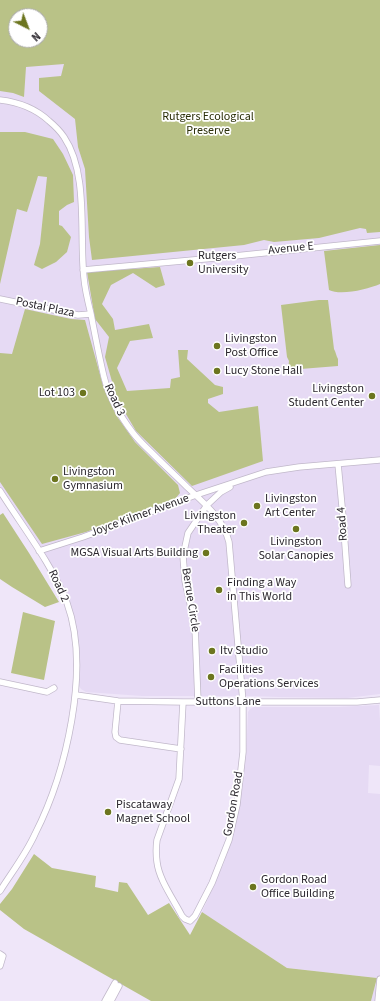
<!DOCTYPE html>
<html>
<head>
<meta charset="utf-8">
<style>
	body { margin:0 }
	#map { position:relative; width:380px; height:1001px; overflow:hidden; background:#efe6f9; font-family:"Source Sans 3",sans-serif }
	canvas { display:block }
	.north { position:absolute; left:8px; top:8px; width:40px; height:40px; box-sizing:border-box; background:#fff; border:1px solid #aaa9ab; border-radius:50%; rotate:138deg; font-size:11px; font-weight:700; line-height:16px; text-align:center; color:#2b272e }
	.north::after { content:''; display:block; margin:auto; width:14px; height:18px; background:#6c751f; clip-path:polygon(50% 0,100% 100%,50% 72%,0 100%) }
</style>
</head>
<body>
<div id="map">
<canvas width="380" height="1001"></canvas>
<div class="north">N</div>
</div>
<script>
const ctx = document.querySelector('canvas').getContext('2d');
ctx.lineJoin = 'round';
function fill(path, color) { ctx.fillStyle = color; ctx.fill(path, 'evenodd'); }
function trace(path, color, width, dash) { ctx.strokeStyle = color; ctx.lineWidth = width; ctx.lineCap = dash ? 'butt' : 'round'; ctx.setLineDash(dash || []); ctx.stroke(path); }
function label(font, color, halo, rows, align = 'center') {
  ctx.font = font + ' "Source Sans 3",sans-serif'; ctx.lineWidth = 3.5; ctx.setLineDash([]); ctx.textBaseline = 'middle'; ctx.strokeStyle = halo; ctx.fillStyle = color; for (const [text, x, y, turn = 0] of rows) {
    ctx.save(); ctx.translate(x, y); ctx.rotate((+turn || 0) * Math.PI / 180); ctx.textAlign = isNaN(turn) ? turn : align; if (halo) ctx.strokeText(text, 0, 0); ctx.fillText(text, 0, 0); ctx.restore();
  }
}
fill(new Path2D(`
	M0 0H380V694L347 698 279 697 251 696H142L86 692 81 689 79 686 73 618 42 550 0 486ZM16 16H40V40H16Z
	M379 705 380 721V766L369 765 368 793 380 794V1001H371L377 978 287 968 202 912 224 863 239 810 246 758 248 712 250 709 254 707H338Z`), '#e6daf4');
fill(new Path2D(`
	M0 0H380V232L367 233 366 229 360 228 319 238 274 242 264 240 244 245 92 260 89 237 85 169 78 147 75 119 39 91V78L61 76 64 64 26 67 24 97 13 93 0 91ZM16 16H40V40H16Z
	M0 132H25L53 139 63 154 73 175 74 202 67 205 59 211V225L62 226 71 237 67 252 56 262 42 269 34 265 40 244 47 177 38 176 27 212 17 209 0 284Z
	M380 245V284C368 289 341 296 329 290L324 251Z
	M160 267 165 285 156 288 133 273 111 285 102 304 113 319 115 330 149 324 153 338 130 341 117 368 127 391 170 388 171 379 180 377 178 350H188L187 359 215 385 223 387V394L208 399V403L219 412 258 406 263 461 192 486 136 431 117 399 105 357 109 337 95 319 87 272Z
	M319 300H328L334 349C336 352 336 356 338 359V366L288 370 289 361 287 357 281 305Z
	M25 309 71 319 85 320 104 389 116 415 135 442 178 485 180 493 175 499 86 532 42 544 0 482V353L12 354Z
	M3 513 29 553 59 602 45 607 12 587 0 579V515Z
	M23 612 55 621 44 680 11 673Z
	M34 854 52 868 96 876 95 887 118 892 119 882 127 883 148 915 169 903 190 935 202 912 287 968 377 978 371 1001H151L24 929 0 910V904L12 889Z`), '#b9c287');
const minor = new Path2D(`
	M0 100C18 102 36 109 49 121 55 126 60 131 64 137 89 174 79 235 84 278 85 290 88 302 91 314 95 335 99 356 104 377 109 397 120 416 133 433 139 441 147 448 154 455 165 466 176 476 187 487 204 503 223 518 229 542L243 702V752L237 805 229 840 212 883 195 916 190 921 185 919 182 916C174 900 159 880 157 862 156 855 156 847 157 840L179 779 183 702
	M83 270 215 258 380 241
	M0 299 78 315 91 314
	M338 464 343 517 348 585
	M0 491C22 526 52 564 67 603 91 669 66 773 35 834 26 854 12 872 0 891
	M39 551 83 537 196 495 266 472 299 467 380 460
	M0 682 47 692 54 688
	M76 695 118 701 183 702H357L380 700
	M118 701 115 732 116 737 120 740 181 749
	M198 702 195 626 185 581 183 556 188 533 207 505 221 492 230 487
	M0 954 3 956 0 966
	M105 1001 115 983
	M111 1001 119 986
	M378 1001 380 979`);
trace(minor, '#c1b8ca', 7);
trace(minor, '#fff', 5.5);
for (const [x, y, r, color] of [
	[190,263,4,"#6c751f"],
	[217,346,4,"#6c751f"],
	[217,371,4,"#6c751f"],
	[83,393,4,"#6c751f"],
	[372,396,4,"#6c751f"],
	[55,479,4,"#6c751f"],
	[257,506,4,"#6c751f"],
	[244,523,4,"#6c751f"],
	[296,529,4,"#6c751f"],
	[206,553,4,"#6c751f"],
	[219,590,4,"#6c751f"],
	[212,651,4,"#6c751f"],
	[211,677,4,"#6c751f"],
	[108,812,4,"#6c751f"],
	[253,887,4,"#6c751f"]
]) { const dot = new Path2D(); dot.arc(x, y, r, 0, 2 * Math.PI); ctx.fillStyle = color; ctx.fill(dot); trace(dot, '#fff', 1.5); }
label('12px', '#2a2e08', '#fff', [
	["Rutgers Ecological",208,117],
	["Preserve",208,131]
]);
label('12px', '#2b272e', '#fff', [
	["Avenue E",291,249,-6],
	["Postal Plaza",45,308,12],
	["Road 3",114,400,65],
	["Joyce Kilmer Avenue",140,516,-20],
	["Road 4",343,524,-94],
	["Road 2",58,586,65],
	["Berrue Circle",190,600,81],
	["Suttons Lane",228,702],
	["Gordon Road",234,804,-80]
]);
label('12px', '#2b272e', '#fff', [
	["Rutgers",198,256],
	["University",198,270],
	["Livingston",225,339],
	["Post Office",225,353],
	["Lucy Stone Hall",225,371],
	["Livingston",364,389,"right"],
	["Student Center",364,403,"right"],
	["Lot 103",75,393,"right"],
	["Livingston",63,472],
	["Gymnasium",63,486],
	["Livingston",265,499],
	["Art Center",265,513],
	["Livingston",236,516,"right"],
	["Theater",236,530,"right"],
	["Livingston",296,542,"center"],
	["Solar Canopies",296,556,"center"],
	["MGSA Visual Arts Building",198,553,"right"],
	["Finding a Way",227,583],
	["in This World",227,597],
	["Itv Studio",220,651],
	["Facilities",219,670],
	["Operations Services",219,684],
	["Piscataway",116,805],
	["Magnet School",116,819],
	["Gordon Road",261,880],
	["Office Building",261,894]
], 'left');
</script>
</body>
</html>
